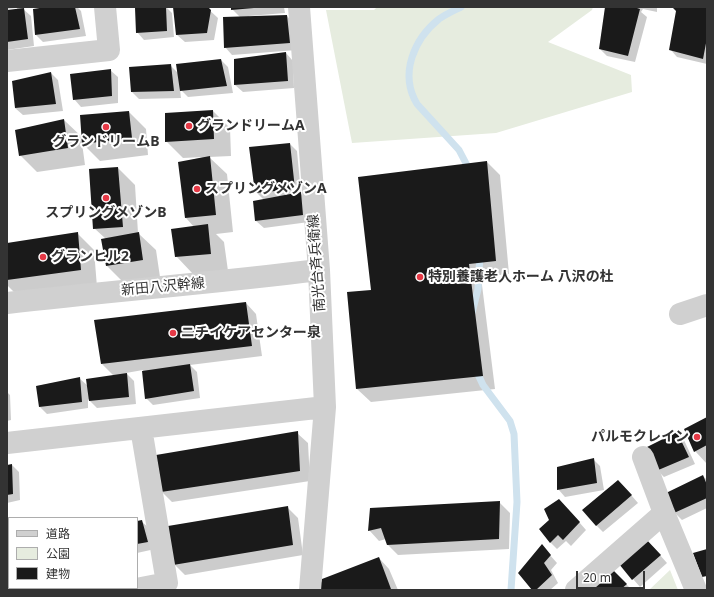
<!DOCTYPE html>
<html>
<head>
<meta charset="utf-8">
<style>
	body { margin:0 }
	#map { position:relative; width:714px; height:597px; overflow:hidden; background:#fff; font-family:"Noto Sans","Noto Sans JP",sans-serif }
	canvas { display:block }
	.frame { position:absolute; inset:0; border:8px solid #333; pointer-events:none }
	.legend { position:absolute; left:8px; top:517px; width:130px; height:72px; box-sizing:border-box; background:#fff; border:1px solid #adadad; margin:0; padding:5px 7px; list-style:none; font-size:12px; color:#333 }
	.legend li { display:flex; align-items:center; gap:8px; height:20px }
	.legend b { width:20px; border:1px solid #adadad }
	.scale { position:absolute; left:576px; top:571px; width:69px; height:18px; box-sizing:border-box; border:2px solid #333; border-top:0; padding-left:5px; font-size:12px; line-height:14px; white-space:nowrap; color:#333; -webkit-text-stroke:3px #fff; paint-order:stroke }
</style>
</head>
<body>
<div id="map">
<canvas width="714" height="597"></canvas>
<div class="frame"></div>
<ul class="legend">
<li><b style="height:5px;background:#d0d0d0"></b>道路</li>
<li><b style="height:11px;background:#e6ecdf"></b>公園</li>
<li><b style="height:11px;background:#1a1a1a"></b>建物</li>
</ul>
<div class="scale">20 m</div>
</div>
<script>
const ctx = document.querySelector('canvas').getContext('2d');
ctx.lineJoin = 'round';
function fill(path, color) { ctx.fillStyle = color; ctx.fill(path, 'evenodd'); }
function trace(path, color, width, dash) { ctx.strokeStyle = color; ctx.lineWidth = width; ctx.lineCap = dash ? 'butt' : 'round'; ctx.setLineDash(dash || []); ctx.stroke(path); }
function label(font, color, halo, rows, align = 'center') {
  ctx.font = font + ' "Noto Sans","Noto Sans JP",sans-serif'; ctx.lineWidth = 4; ctx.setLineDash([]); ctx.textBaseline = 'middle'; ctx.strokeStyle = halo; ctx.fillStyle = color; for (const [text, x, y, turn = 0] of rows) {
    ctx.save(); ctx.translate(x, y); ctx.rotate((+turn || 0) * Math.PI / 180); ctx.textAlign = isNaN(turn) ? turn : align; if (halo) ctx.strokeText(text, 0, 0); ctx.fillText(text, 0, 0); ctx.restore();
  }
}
fill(new Path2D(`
	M377 7H593L592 10 548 42 631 75 632 92 496 133 352 143 326 10H374Z
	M670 570 678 590H649Z`), '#e6ecdf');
fill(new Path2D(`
	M7 7H27L22 8 31 16 34 46 7 50V11L17 10V8L7 9Z
	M53 7H77L81 11 86 36 43 42 36 35Z
	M155 7H166L172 13 174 37 144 40 137 32Z
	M174 7H206L218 18 214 40 185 42 177 35Z
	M232 7H284L285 13 249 16V18L287 16 294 24 297 50 232 55 225 47 241 18 232 9Z
	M606 7H657V12L643 9 641 12 647 17 635 62 607 56 600 49Z
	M674 7H707V64L677 57 670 49 677 11Z
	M286 53 293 61 294 88 243 92 235 85V60Z
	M221 60 228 67 233 93 188 97 180 89 181 98 139 99 132 92 130 68 170 65 179 74Z
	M110 70 118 77V103L81 107 74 99Z
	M51 73 58 80 63 111 23 115 15 108Z
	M213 111 230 128 231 156 209 157 227 174 233 232 216 234 224 242 228 271 193 274 176 256 194 227 186 218 179 163 203 157 183 158 166 141V114Z
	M129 112 146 129 148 155 100 161 82 143 85 165 37 172 20 155 16 130 64 120 83 138Z
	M290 144 297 151 301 194 308 200 309 222 264 228 256 221 264 200 256 192Z
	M487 162 500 175 509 274 481 277 495 389 371 402 357 389 348 293 372 291Z
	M118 168 135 185 138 233 156 250 160 277 124 283 107 266 106 239 94 228Z
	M77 233 94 250 97 287 19 297 7 285V244Z
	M246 303 256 314 262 356 190 365 197 372 200 398 153 405 146 398 143 370 126 373 134 381 136 404 97 408 88 399V408L47 414 40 407 37 386 79 378 88 386 114 376 102 364Z
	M7 392 10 395 11 420 7 421Z
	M707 418V464L695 451Z
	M297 433 308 443 310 481 172 502 162 492Z
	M677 433 684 440 695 464 664 477 657 470Z
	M593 459 600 466 604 490 565 497 558 489Z
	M12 465 19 472 20 500 7 503V466Z
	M703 476 707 480V508L682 520 675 513Z
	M625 488 638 503 603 532 596 525Z
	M499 502 510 513 509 549 398 555 388 545 386 539 379 541 369 530Z
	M566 507 586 530 571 546 566 541 557 549 550 542Z
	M288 508 298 518 303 555 185 575 174 564Z
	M141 521 149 528 155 549 137 553V522Z
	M542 546 557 563 551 570 558 583 550 590H533Z
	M652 546 667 563 640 587 620 564Z
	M7 558 9 560V587L7 588Z
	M379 558 389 569 398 590H320Z
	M611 569 632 590H588Z`), '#0003');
trace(new Path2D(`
	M461 7C453 11 446 14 439 19 414 39 399 74 417 104L459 150 470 171
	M472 313 478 289 480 254
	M475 368 483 385 510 421 514 434 517 502 511 590`), '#cfe2ee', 7);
fill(new Path2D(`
	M46 7H75L80 29 35 35 33 9Z
	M145 7H166L167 31 136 33 135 8Z
	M173 7H208L211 10 207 33 176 35Z
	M231 7H254V8L231 10Z
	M605 7H634L640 9 628 56 599 49Z
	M672 7H707V38L703 59 669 50 676 11Z
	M24 8 28 39 7 42V10Z
	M287 15 290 43 224 48 223 17Z
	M286 52 288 81 234 85V59Z
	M221 59 227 86 180 91 176 64Z
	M171 64 174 91 131 92 129 67Z
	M111 69 112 96 73 100 70 74Z
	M51 72 56 104 15 108 12 81Z
	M213 110 214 139 165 142V113Z
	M129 111 132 138 82 144 80 115Z
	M64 119 68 148 19 156 15 130Z
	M290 143 295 189 255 193 249 147Z
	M210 156 216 215 185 218 178 162Z
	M487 161 496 261 469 264 483 376 356 389 347 292 371 290 358 177Z
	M118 167 123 227 93 229 89 169Z
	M301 192 303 215 255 221 253 201Z
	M208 224 211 254 175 257 171 229Z
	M78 232 81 270 7 280V243Z
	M139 232 143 260 106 266 101 239Z
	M246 302 252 346 101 364 94 320Z
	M190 364 194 391 145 399 142 371Z
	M127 373 129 397 89 401 86 379Z
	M80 377 82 402 39 407 36 386Z
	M707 417V445L694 452 684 429Z
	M298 431 300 471 161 492 156 455Z
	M677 432 689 457 656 471 647 447Z
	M594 458 597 483 557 490V467Z
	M12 464 13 494 7 495V465Z
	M703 475 707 485V498L674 513 666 493Z
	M618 480 632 495 596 526 582 510Z
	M559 499 580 522 563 540 558 535 550 543 539 529 549 520 544 509Z
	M500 501 499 539 387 545 381 528 368 531 370 508Z
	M288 506 293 545 173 565 168 526Z
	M9 518V536L7 537V519Z
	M142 520 148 542 137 544V521Z
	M645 538 661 555 632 580 619 564Z
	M542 544 551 555 544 563 552 575 536 590H532L518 573Z
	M707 549V576L702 577 693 553Z
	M379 557 391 589 389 590H319L322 579Z
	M611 568 627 584 620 590H587Z`), '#1a1a1a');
trace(new Path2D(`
	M299 7 319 270 325 407 310 590
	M7 61 109 50 105 7
	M7 303C111 291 215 283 319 270
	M680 314 707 305
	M7 443 325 407
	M643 457 664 513 696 590
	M131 590 167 583 141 428
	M576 590 664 513`), '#d0d0d0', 22);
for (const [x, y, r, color] of [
	[189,126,4,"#e63946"],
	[106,127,4,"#e63946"],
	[197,189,4,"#e63946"],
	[106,198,4,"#e63946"],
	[43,257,4,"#e63946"],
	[420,277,4,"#e63946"],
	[173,333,4,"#e63946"],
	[697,437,4,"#e63946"]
]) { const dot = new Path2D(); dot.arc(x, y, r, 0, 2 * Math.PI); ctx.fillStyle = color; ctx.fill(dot); trace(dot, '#fff', 1.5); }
label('bold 14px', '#333', '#fff', [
	["グランドリームA",197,126],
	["グランドリームB",106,142,"center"],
	["スプリングメゾンA",205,189],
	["スプリングメゾンB",106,213,"center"],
	["グランヒル2",51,257],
	["特別養護老人ホーム 八沢の杜",428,277],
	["ニチイケアセンター泉",181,333],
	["パルモクレイン",689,437,"right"]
], 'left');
label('14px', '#333', '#fff', [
	["南光台斉兵衛線",317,263,-94],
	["新田八沢幹線",163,287,-5]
]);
</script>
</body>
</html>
